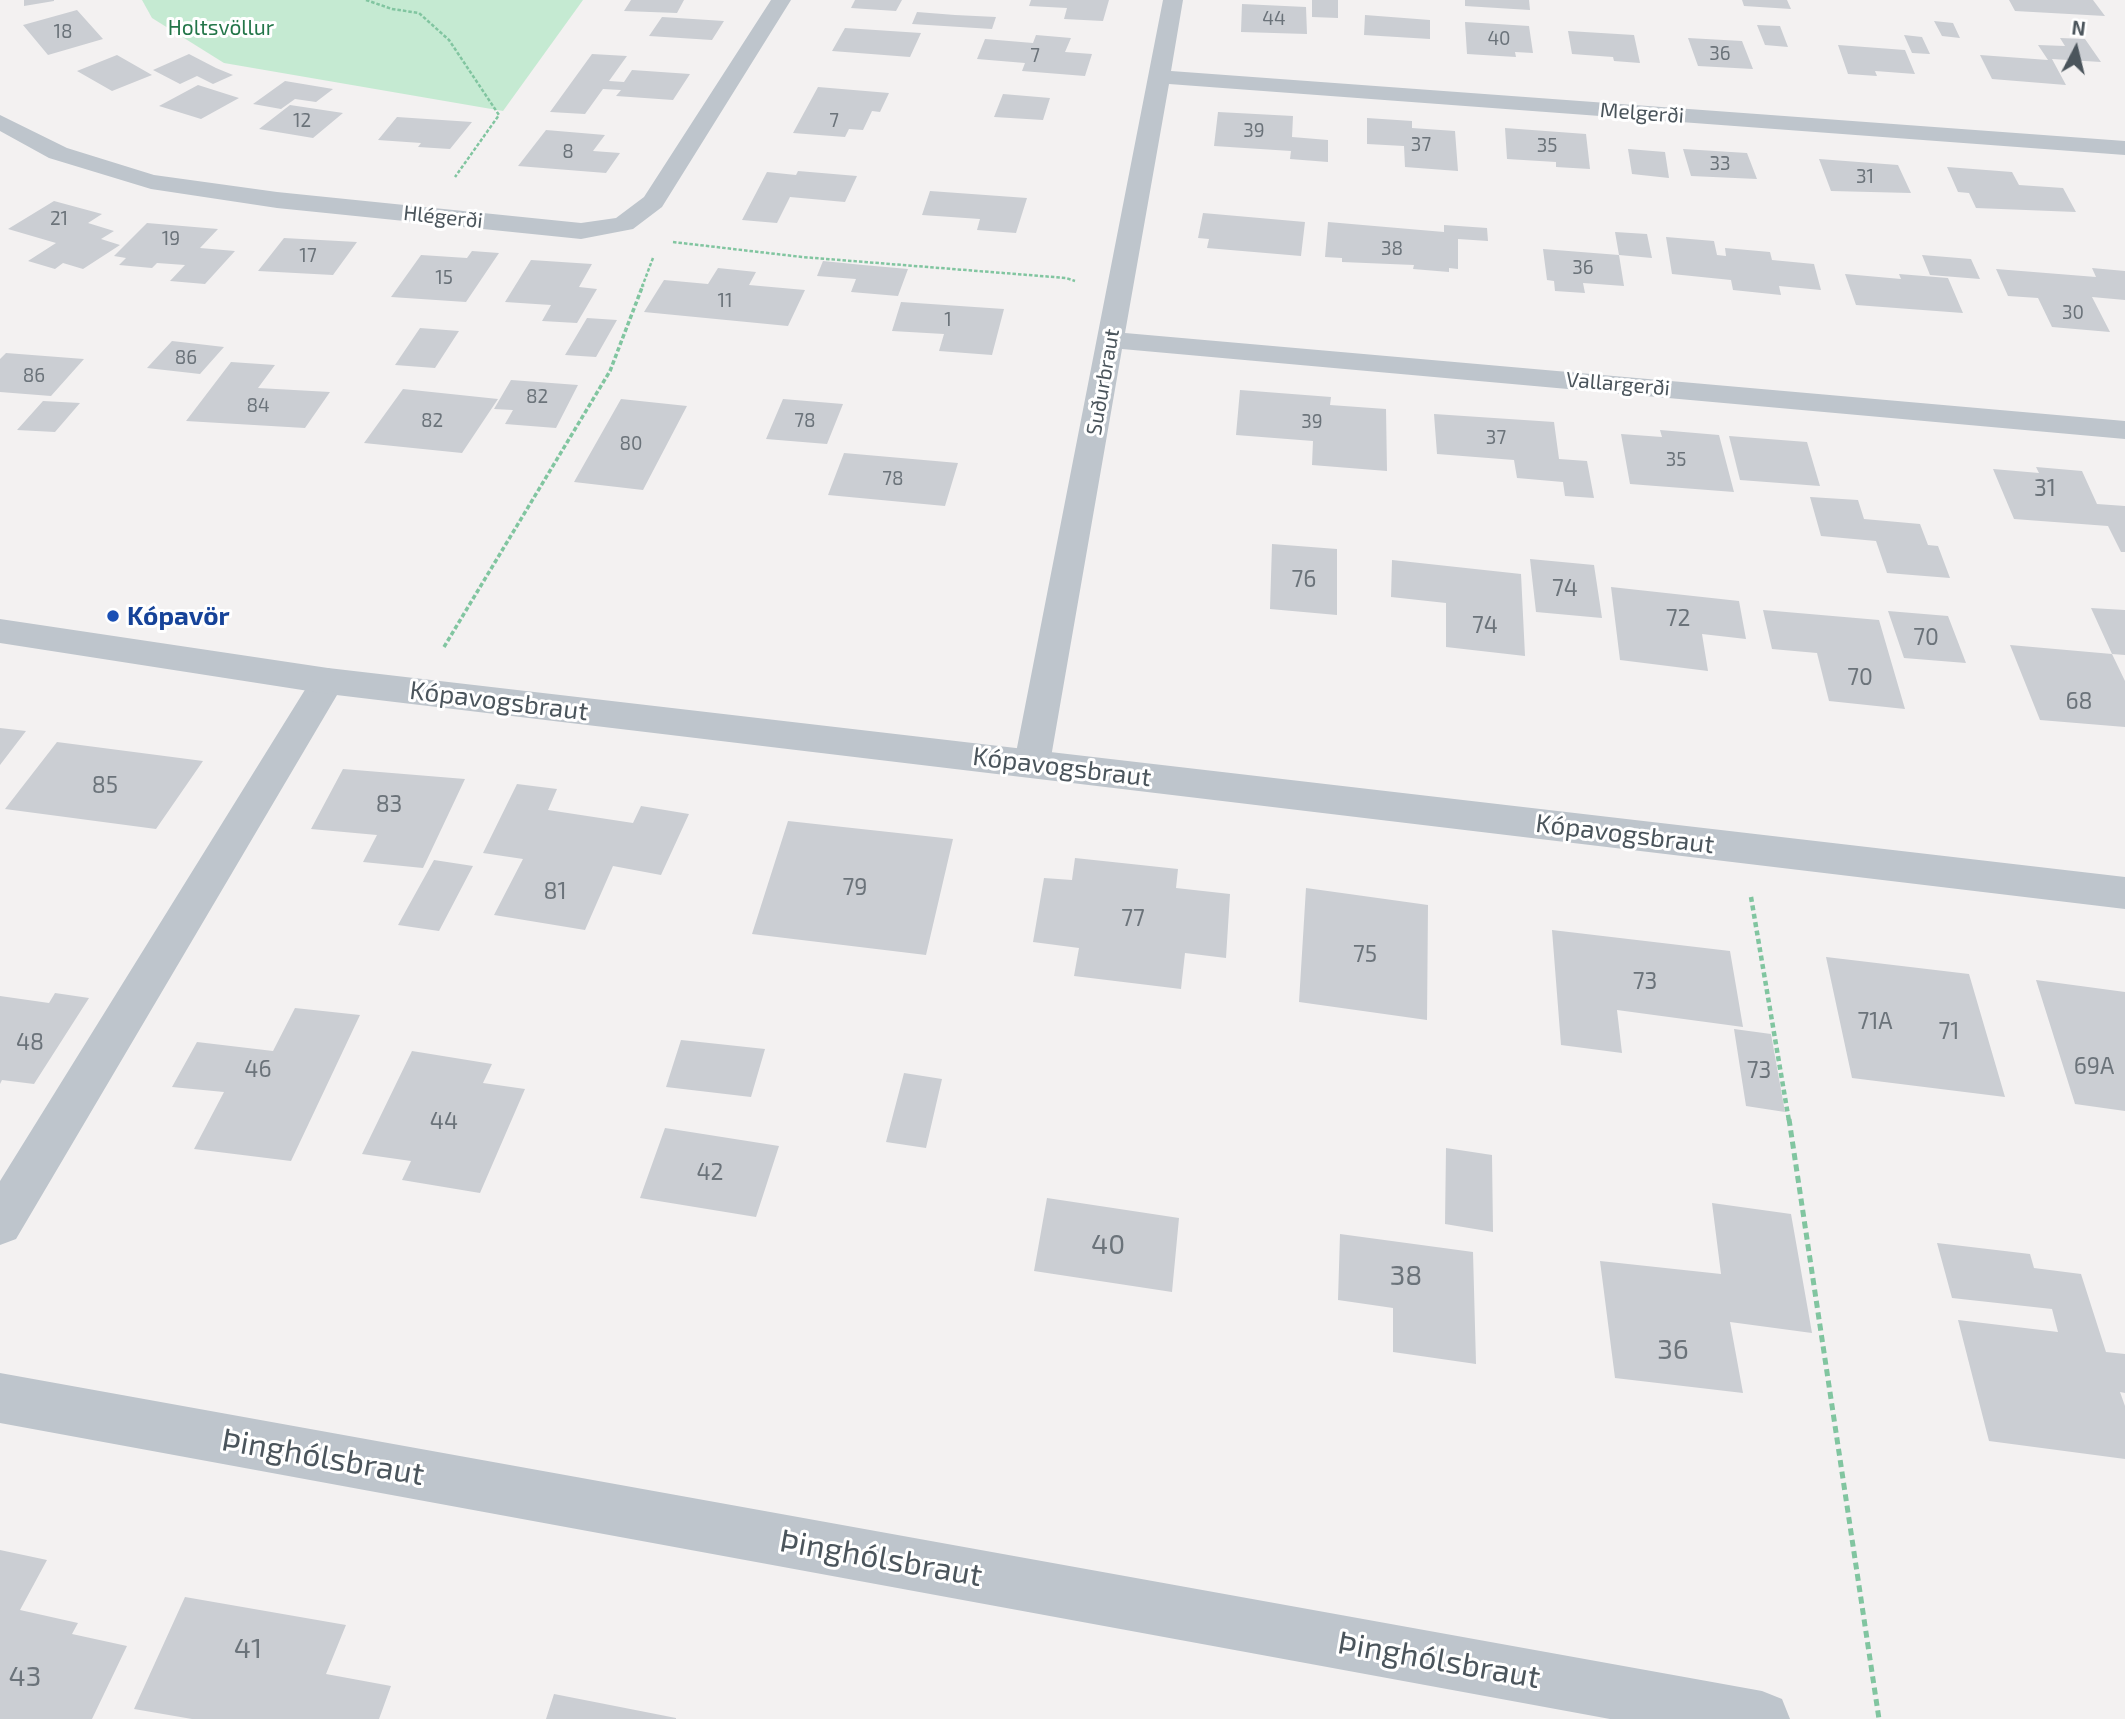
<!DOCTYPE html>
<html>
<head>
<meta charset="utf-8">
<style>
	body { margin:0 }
	#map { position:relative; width:2125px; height:1719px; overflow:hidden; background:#f3f1f1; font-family:"Exo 2",sans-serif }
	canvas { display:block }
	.north { position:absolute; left:2041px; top:14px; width:70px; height:70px; -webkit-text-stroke:5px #fff; paint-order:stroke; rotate:7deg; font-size:19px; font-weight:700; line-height:28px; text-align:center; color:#4b555c }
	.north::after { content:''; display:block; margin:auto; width:24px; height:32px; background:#4b555c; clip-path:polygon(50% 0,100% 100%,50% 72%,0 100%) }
</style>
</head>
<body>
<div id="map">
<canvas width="2125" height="1719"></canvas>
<div class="north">N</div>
</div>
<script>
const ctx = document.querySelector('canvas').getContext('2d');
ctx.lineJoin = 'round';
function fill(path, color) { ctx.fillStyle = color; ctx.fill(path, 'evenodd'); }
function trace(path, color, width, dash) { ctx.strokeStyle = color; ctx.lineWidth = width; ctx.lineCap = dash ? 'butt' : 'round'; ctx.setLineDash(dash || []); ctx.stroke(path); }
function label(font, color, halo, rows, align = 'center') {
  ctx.font = font + ' "Exo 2",sans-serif'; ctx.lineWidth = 6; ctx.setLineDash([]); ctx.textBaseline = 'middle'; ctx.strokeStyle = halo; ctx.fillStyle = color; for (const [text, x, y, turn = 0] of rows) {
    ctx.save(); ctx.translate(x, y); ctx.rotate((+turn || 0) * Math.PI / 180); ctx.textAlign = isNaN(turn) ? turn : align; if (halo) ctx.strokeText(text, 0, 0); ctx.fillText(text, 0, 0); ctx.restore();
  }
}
fill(new Path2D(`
	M142 0H583L503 111 224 63 152 18Z`), '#c5ead2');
fill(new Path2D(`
	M24 0H54V1L24 6Z
	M631 0H684L677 13 624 11Z
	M855 0H902L896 11 851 8Z
	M1031 0H1109L1103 21 1064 19 1067 8 1029 6Z
	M1312 0H1338V18L1312 17Z
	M1465 0H1529L1530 10 1465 6Z
	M1742 0H1787L1791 9 1744 6Z
	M2009 0H2093L2105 16 2015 11Z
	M1242 4 1306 7 1307 34 1241 32Z
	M77 10 103 39 48 55 23 25Z
	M917 12 955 15 996 17 992 29 912 24Z
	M1365 15 1430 20V39L1364 35Z
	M662 17 724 21 712 40 649 36Z
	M1934 21 1953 23 1960 38 1942 36Z
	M1465 22 1529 26 1533 53 1515 52 1516 57 1467 54Z
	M1757 25 1780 26 1788 47 1765 45Z
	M845 28 921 33 910 57 832 51Z
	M1568 31 1634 35 1640 63 1614 61 1613 57 1572 54Z
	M1036 35 1071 38 1065 52 1092 54 1085 76 1022 71 1025 63 977 59 985 39 1033 43Z
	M1904 35 1922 37 1930 54 1912 53Z
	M1688 38 1742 41 1753 69 1698 66Z
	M2060 38 2085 39 2101 62 2052 59 2066 85 1992 79 1980 55 2048 60 2038 45 2065 46Z
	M1838 45 1905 50 1915 74 1875 71 1877 76 1848 74Z
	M189 54 216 68 233 75 213 84 197 76 180 84 153 70Z
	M592 54 627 56 609 81 624 82 632 70 690 74 673 100 616 96 621 90 603 89 585 114 550 112Z
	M117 55 152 75 112 91 77 71Z
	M285 81 333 89 316 102 295 99 281 109 253 104Z
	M198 85 239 98 201 119 159 106Z
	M818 87 889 93 880 112 872 111 863 130 849 129 845 137 793 133Z
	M1003 94 1050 98 1043 120 994 117Z
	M290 105 343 113 313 138 259 129Z
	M1218 112 1293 116 1292 137 1328 140V162L1290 159 1291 151 1214 146Z
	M397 117 472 122 450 149 418 147 421 143 378 140Z
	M1367 118 1412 121V128L1455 131 1458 171 1405 167 1404 146 1367 144Z
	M1505 128 1586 134 1590 169 1556 167V162L1507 159Z
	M546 130 605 135 593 151 620 153 606 173 518 166Z
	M1628 149 1665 152 1669 178 1632 174Z
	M1683 149 1747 153 1757 179 1691 176Z
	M1819 159 1898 165 1911 193 1831 191Z
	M1947 167 2012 172 2019 185 2063 188 2076 212 1976 208 1969 193 1958 192Z
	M798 171 857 176 845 202 790 197 777 223 742 220 767 172 796 175Z
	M930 191 1027 198 1016 233 977 230 980 219 922 215Z
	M54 201 102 214 88 223 114 231 101 239 120 245 83 269 63 263 55 269 28 261 56 243 8 229Z
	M1203 213 1305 222 1301 256 1207 248 1209 239 1198 238Z
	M1328 222 1444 232V225L1487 228 1488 241 1458 239V269L1449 268V272L1413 269 1414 265 1342 262V258L1325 257Z
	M147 223 218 229 200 248 235 251 205 284 170 281 185 265 157 263 152 268 119 265 126 258 114 256Z
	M1615 232 1647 234 1652 258 1619 255Z
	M1666 237 1714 241 1717 255 1726 256 1725 248 1770 252 1772 260 1814 264 1821 290 1779 286 1781 295 1733 290 1731 280 1672 274Z
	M284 238 357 242 333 275 258 271Z
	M1543 249 1619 255 1624 286 1583 283 1585 293 1555 291 1554 281 1547 280Z
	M472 251 499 253 466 302 391 297 421 255 467 258Z
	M1922 255 1971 259 1980 279 1930 275Z
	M531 260 592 264 579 287 597 289 577 323 542 321 551 305 505 302Z
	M823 261 863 265 908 269 898 296 851 292 856 279 817 276Z
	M718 268 756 272 749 285 805 290 788 326 644 312 664 280 708 284Z
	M2092 268 2125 271V300L2092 297 2110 332 2052 327 2038 298 2008 296 1996 269 2096 277Z
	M1845 274 1901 279 1899 274 1948 278 1963 313 1856 305Z
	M901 302 1004 309 992 355 939 351 944 334 892 331Z
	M587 318 617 320 596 357 565 355Z
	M420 328 459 331 435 368 395 365Z
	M172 341 224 347 200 374 147 368Z
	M6 353 84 359 51 396 0 392V359Z
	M231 362 275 365 258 388 330 392 305 428 186 421Z
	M511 380 578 385 556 428 505 424 513 410 494 409Z
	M403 389 498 399 462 453 364 443Z
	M1240 390 1331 397 1330 405 1386 409 1387 471 1312 465 1313 441 1236 435Z
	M621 399 687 406 643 490 574 482Z
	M783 399 843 404 827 444 766 439Z
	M43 401 80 403 55 432 17 430Z
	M1434 414 1554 422 1559 459 1587 461 1594 498 1565 496 1563 482 1517 478 1514 460 1437 454Z
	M1660 430 1719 435 1734 492 1630 484 1621 434 1662 437Z
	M1729 436 1807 442 1820 486 1740 480Z
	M844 453 958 463 945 506 828 495Z
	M2036 467 2082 471 2097 504 2125 506V552H2121L2108 526 2014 519 1993 469 2039 473Z
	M1810 497 1858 500 1864 519 1920 524 1928 545 1938 546 1950 578 1887 573 1876 541 1821 536Z
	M1272 544 1337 549V615L1270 609Z
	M1530 559 1594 565 1602 618 1536 612Z
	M1392 560 1521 574 1525 656 1446 647V603L1391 597Z
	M1611 587 1739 601 1746 639 1702 634 1708 671 1620 660Z
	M2091 608 2125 610V655L2112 654 2125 681V727L2040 720 2010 645 2112 654Z
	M1763 610 1879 620 1905 709 1829 701 1817 653 1772 649Z
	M1888 611 1948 616 1966 663 1904 658Z
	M0 728 26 731 0 765Z
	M57 742 203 761 156 829 5 809Z
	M343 769 465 779 423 868 363 862 377 835 311 829Z
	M517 784 557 789 548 810 633 823 641 806 689 814 661 875 613 866 585 930 494 915 523 859 483 853Z
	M788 821 953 839 926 955 752 934Z
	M1075 858 1178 869 1176 888 1230 894 1226 958 1185 953 1181 989 1074 976 1079 948 1033 942 1044 878 1072 880Z
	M434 860 473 866 439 931 398 925Z
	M1306 888 1428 905 1427 1020 1299 1002Z
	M1552 930 1730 951 1743 1027 1617 1010 1622 1053 1561 1045Z
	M1826 957 1969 974 2005 1097 1852 1078Z
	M2036 980 2125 992V1111L2075 1104Z
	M55 993 89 998 34 1084 2 1080 0 1084V996L49 1003Z
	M295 1008 360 1015 291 1161 194 1149 224 1092 172 1087 197 1042 273 1051Z
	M1734 1029 1771 1034 1785 1112 1746 1106Z
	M681 1040 765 1049 751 1097 666 1087Z
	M412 1051 492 1064 483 1083 525 1089 480 1193 402 1180 411 1161 362 1154Z
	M904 1073 942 1079 926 1148 886 1142Z
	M665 1128 779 1146 756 1217 640 1198Z
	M1446 1148 1492 1155 1493 1232 1445 1224Z
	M1047 1198 1179 1218 1172 1292 1034 1271Z
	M1712 1203 1791 1214 1812 1333 1730 1322 1743 1393 1615 1378 1600 1261 1721 1274Z
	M1340 1234 1473 1252 1476 1364 1393 1352V1308L1338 1300Z
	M1937 1243 2030 1254 2034 1268 2081 1274 2106 1352 2125 1354V1393L2120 1392 2125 1406V1459L1989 1441 1958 1320 2058 1332 2052 1309 1952 1298Z
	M0 1550 47 1560 20 1610 78 1623 72 1634 127 1646 92 1719H0Z
	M185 1597 346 1625 326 1674 391 1686 379 1719H192L134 1709Z
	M554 1694 676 1718V1719H546Z`), '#cbced3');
trace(new Path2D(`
	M366 0 392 9 419 13 449 40 499 115 455 177
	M673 242 802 257 1066 278 1075 281
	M642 287 653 258`), '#81c5a0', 2.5, [3.5, 2]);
trace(new Path2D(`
	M444 647 610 371 643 285`), '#81c5a0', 3.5, [4.5, 2.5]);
trace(new Path2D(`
	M1751 897 1789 1121`), '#81c5a0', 4.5, [5, 3.5]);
trace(new Path2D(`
	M1789 1119 1879 1719`), '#81c5a0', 5, [7, 4.5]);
fill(new Path2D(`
	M771 0H791L662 207 633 229 581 239 277 208 151 189 49 158 0 131V115L67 148 154 175 277 192 581 223 616 218 644 197Z
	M1163 0H1183L1171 71 2125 141V155L1169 84 1125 333 2125 421V439L1122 349 1050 763 1045 773 1032 777 1019 773 1014 763Z
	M328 668 340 672 345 681 340 690 16 1239 0 1245V1181L316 672Z
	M0 1373 1762 1691 1782 1699 1790 1719H1610L0 1423Z`), '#bec5cc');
fill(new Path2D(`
	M0 619 328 668 2125 877V909L328 694 0 643Z`), '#bec5cc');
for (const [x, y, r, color] of [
	[113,616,7,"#1a4fb4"]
]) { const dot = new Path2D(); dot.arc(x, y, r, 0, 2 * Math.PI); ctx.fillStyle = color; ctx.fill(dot); trace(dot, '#fff', 2.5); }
label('19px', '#6b737a', null, [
	["44",1274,19],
	["18",63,32],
	["40",1499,39],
	["36",1720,54],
	["7",1035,56],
	["12",302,121],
	["7",834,121],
	["39",1254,131],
	["37",1421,145],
	["35",1547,146],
	["8",568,152],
	["33",1720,164],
	["31",1865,177],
	["21",59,219],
	["19",171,239],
	["38",1392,249],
	["17",308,256],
	["36",1583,268],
	["15",444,278],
	["11",725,301],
	["30",2073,313],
	["1",948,320],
	["86",186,358],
	["86",34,376],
	["82",537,397],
	["84",258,406],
	["82",432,421],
	["78",805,421],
	["39",1312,422],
	["37",1496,438],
	["80",631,444],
	["35",1676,460],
	["78",893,479]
]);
label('21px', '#237649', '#fff', [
	["Holtsvöllur",221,28]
]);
label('21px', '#4b555c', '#fff', [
	["Melgerði",1642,113,4],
	["Hlégerði",443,217,6],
	["Suðurbraut",1103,382,-80],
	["Vallargerði",1618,384,5]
]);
label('23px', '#6b737a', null, [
	["31",2045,488],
	["76",1304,579],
	["74",1565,588],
	["72",1678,618],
	["74",1485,625],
	["70",1926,637],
	["70",1860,677],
	["68",2079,701],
	["85",105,785],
	["83",389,804],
	["79",855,887],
	["81",555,891],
	["77",1133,918],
	["75",1365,954],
	["73",1645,981],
	["71A",1875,1021],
	["71",1949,1031],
	["48",30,1042],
	["69A",2094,1066],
	["46",258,1069],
	["73",1759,1070],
	["44",444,1121],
	["42",710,1172]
]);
label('bold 26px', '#164399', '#fff', [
	["Kópavör",127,616]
], 'left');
label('26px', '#4b555c', '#fff', [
	["Kópavogsbraut",499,701,7],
	["Kópavogsbraut",1062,767,7],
	["Kópavogsbraut",1625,834,7]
]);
label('28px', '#6b737a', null, [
	["40",1108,1245],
	["38",1406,1276],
	["36",1673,1350],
	["41",248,1649],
	["43",25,1677]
]);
label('32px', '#4b555c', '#fff', [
	["Þinghólsbraut",323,1457,10],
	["Þinghólsbraut",881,1558,10],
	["Þinghólsbraut",1439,1660,10]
]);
</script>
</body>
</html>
